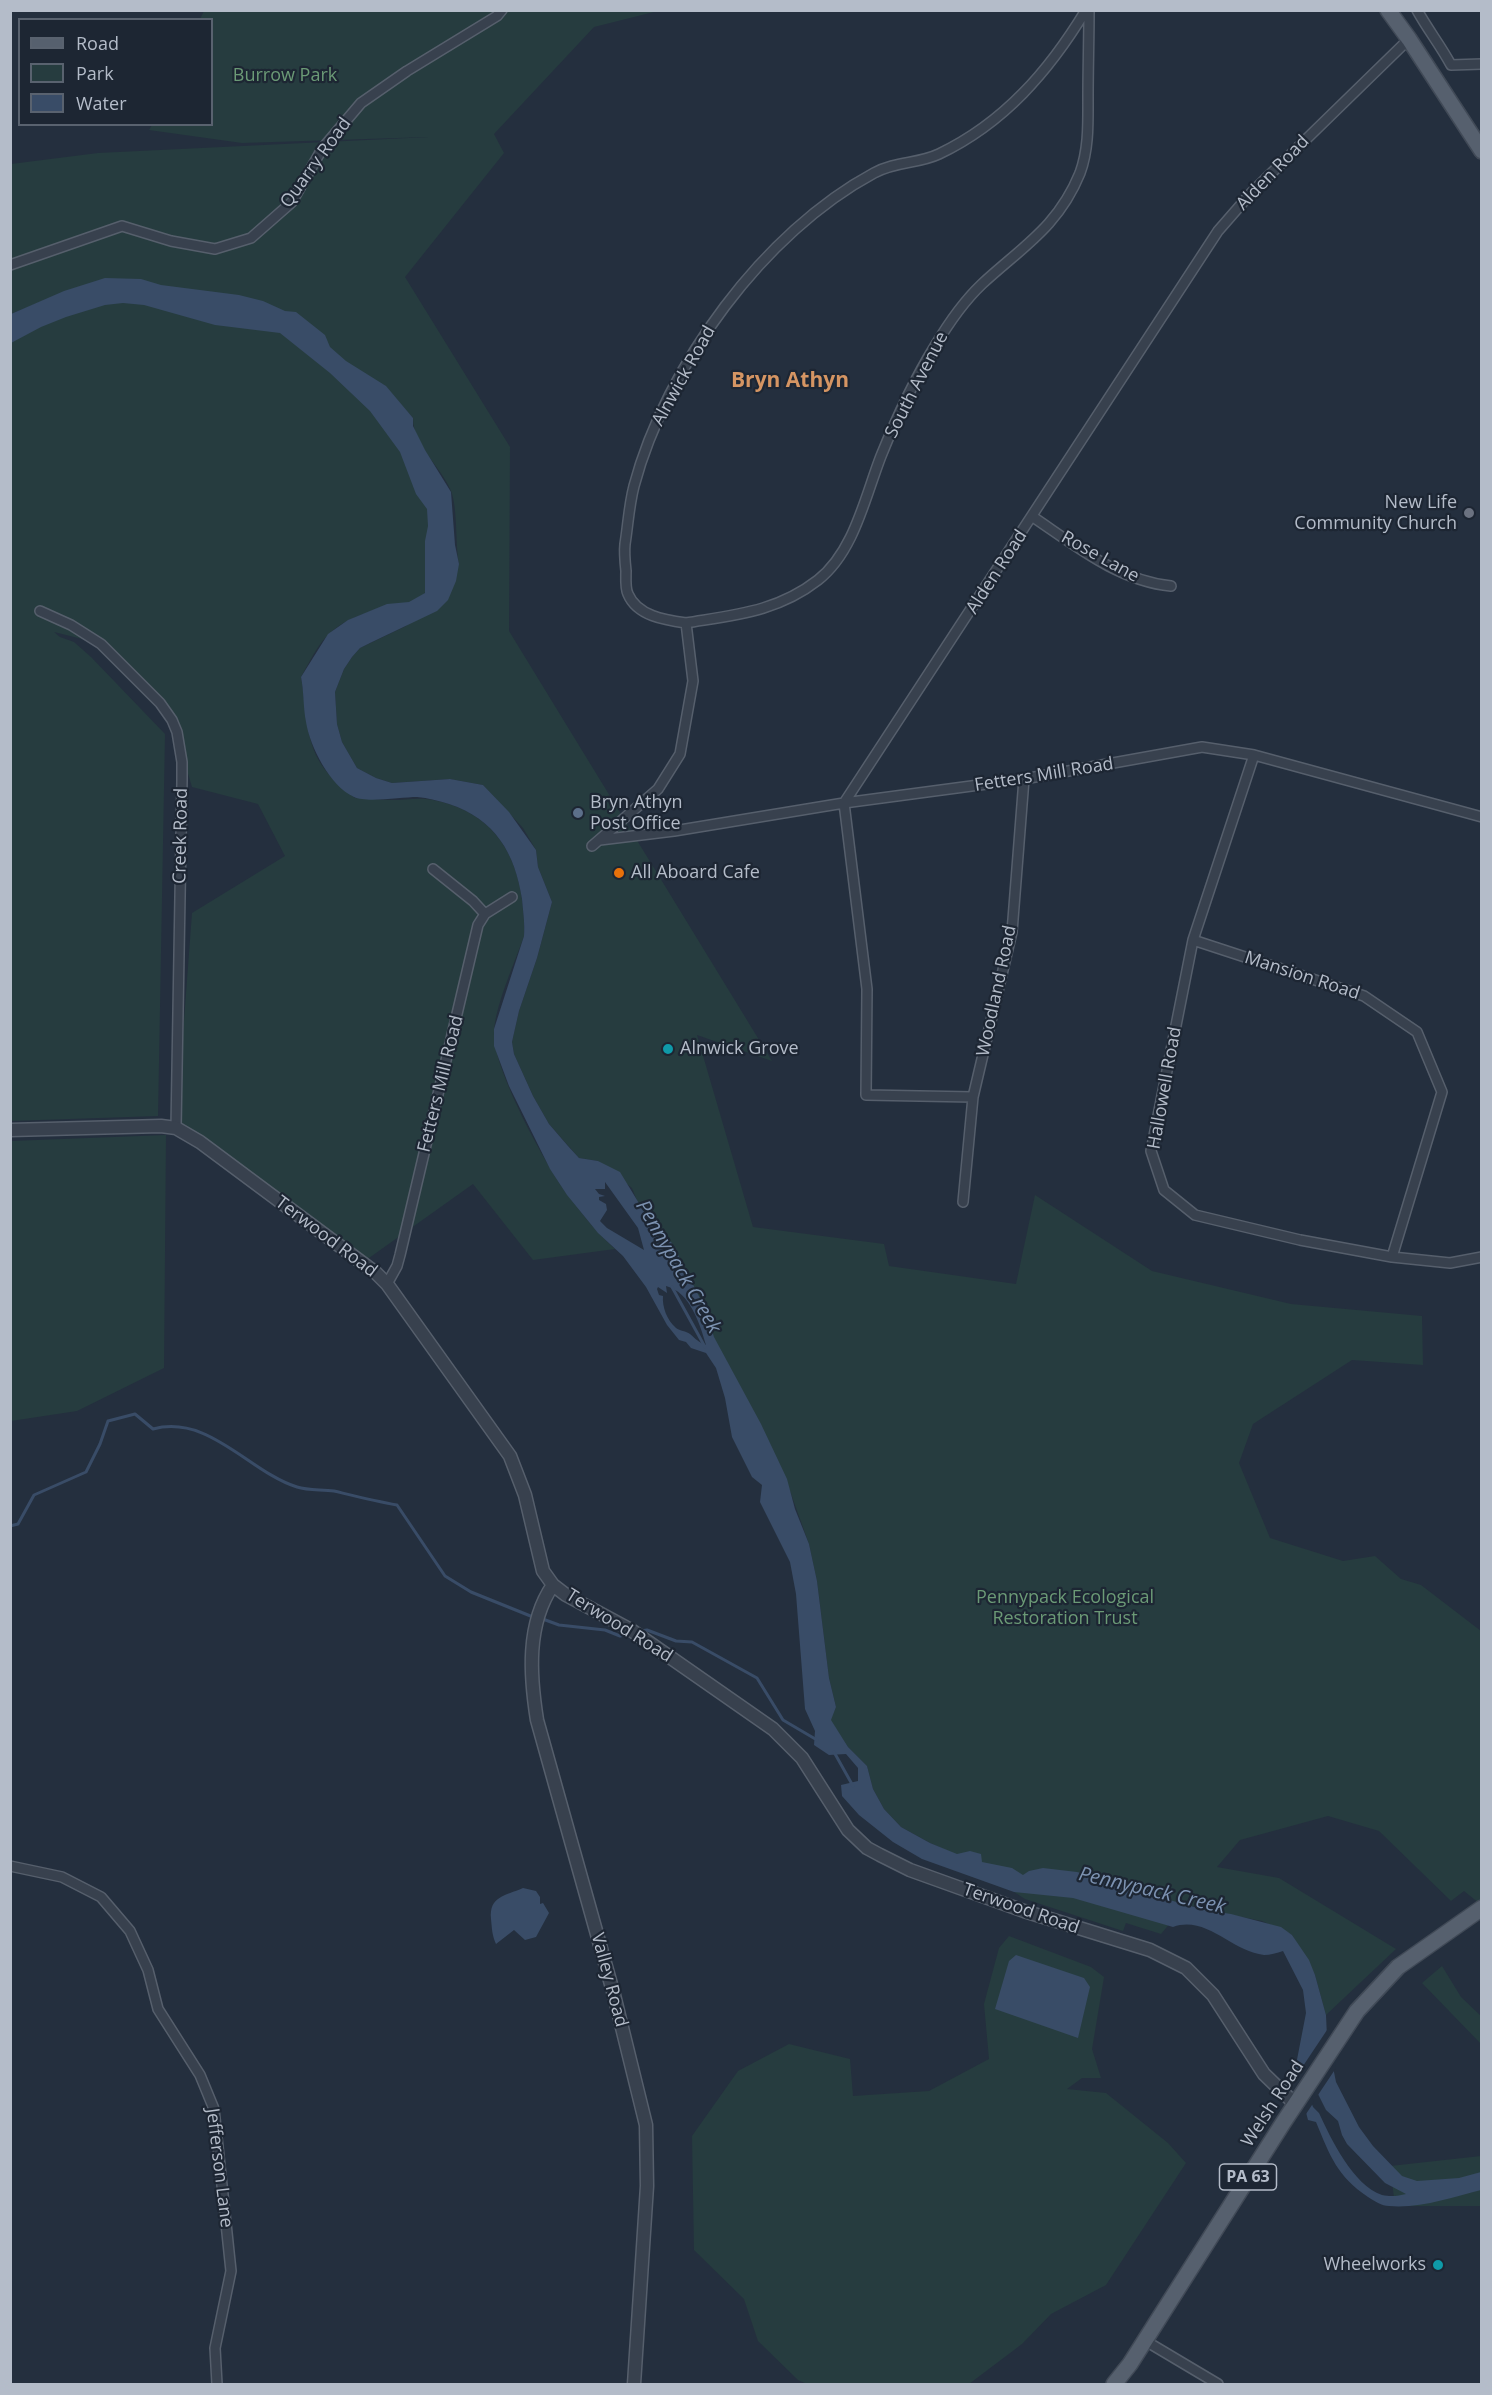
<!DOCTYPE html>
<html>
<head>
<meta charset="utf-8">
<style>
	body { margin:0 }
	#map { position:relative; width:1492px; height:2395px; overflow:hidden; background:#242f3e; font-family:"Open Sans",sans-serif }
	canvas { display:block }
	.frame { position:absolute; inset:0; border:12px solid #b4bcc9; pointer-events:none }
	.legend { position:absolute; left:18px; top:18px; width:195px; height:108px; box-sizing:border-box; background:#1d2633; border:2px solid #59626f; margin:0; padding:8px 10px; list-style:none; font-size:18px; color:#b4bcc9 }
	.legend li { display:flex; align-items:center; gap:12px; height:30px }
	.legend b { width:30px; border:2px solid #59626f }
</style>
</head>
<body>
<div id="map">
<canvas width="1492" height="2395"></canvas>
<div class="frame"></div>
<ul class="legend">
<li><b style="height:8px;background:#56606e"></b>Road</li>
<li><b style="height:16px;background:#263c3f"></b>Park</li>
<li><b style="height:16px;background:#394c67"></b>Water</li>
</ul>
</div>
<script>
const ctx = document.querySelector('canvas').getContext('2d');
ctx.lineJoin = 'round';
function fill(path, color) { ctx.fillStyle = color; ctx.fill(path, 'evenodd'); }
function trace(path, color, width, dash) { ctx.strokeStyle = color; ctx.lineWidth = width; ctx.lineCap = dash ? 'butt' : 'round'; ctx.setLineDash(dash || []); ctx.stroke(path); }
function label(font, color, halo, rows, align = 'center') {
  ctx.font = font + ' "Open Sans",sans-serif'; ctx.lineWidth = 4.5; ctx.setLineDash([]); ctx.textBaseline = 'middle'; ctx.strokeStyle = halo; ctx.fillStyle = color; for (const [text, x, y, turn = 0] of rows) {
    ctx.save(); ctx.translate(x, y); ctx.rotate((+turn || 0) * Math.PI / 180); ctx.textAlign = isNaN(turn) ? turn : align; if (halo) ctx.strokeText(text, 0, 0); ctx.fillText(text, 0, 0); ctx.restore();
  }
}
fill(new Path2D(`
	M204 11H658L594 27 494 134 504 153 405 277 510 447 509 631 772 1061 697 1035 753 1227 884 1244 889 1266 1016 1284 1035 1195 1152 1271 1291 1304 1422 1316 1423 1365 1352 1360 1253 1424 1239 1463 1270 1538 1343 1561 1375 1556 1401 1579 1421 1585 1481 1631V1901L1479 1903 1464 1891 1451 1901 1379 1831 1328 1816 1240 1840 1217 1867 1279 1878 1396 1949 1326 2015 1315 1975 1292 1935 1262 1921 1205 1910 1186 1904 1161 1934 1126 1923 1123 1931 1025 1899 957 1855 930 1843 901 1827 884 1809 873 1789 867 1766 848 1747 830 1720 836 1707 829 1678 817 1581 809 1544 790 1491 663 1236 654 1229 640 1208 632 1188 598 1161 579 1158 549 1124 533 1096 514 1054 512 1042 519 1011 537 958 552 902 538 867 536 850 523 828 483 785 450 779 392 783 376 778 357 768 342 742 337 724 335 692 344 669 352 657 360 648 406 626 459 564C455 543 458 509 451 491 441 466 413 446 413 418L383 384 423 472 436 540 426 590 420 602C389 608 353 611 329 634 317 645 309 663 301 677 306 704 305 740 321 764 329 777 344 788 355 798 367 798 380 800 392 800 406 800 419 797 433 800 487 810 515 847 522 899 523 912 525 922 524 936 515 962 495 1006 494 1032 492 1067 545 1164 567 1194 581 1213 597 1233 615 1249L533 1260 473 1184 362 1263 176 1128 192 913 285 856 258 804 192 787 170 713 102 644 54 632 60 637 74 642 91 657 165 734 158 1116 11 1121V328L70 290 11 314V164L98 153 429 137 242 143 149 130 152 125 212 124V20L200 19Z
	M166 1135 164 1368 77 1411 11 1421V1141Z
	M1009 1936 1091 1967 1104 1977 1092 2049 1101 2078H1082L1067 2089 1106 2093 1168 2143 1186 2163 1106 2285 1051 2314 1022 2344 969 2384H807L798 2380 758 2341 744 2299 694 2250 692 2136 738 2071 789 2044 850 2059 853 2096 929 2091 989 2059 984 2004 999 1948Z
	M1442 1966 1461 1997 1481 2016V2044L1422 1983Z
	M1481 2156V2206H1395L1390 2166Z`), '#263c3f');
fill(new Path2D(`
	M105 278 141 279 161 285 239 295 263 301 285 311 296 312 325 335 330 347 346 361 386 386 413 418V426L425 450 451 492 455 545 459 564 456 581 448 600 437 611 370 643 360 648 352 657 344 669 335 692 337 724 342 742 357 768 376 778 392 783 450 779 483 785 509 812 536 850 538 867 552 902 537 958 519 1011 512 1042 514 1054 533 1096 549 1124 568 1146 579 1158 598 1161 620 1172 654 1228 672 1243 704 1306 714 1337 761 1424 787 1479 795 1509 809 1544 817 1581 829 1678 836 1707 831 1720 848 1747 867 1766 873 1789 884 1809 901 1827 930 1843 957 1854 970 1851 981 1854 982 1862 1012 1868 1023 1875 1029 1871 1043 1868 1077 1872 1152 1891 1166 1899 1205 1910 1231 1914 1281 1927 1292 1935 1309 1960 1315 1975 1326 2015 1327 2037 1336 2082 1359 2127 1373 2146 1402 2176 1417 2181 1459 2178 1481 2172V2190C1453 2197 1419 2209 1389 2206 1382 2206 1374 2201 1368 2197 1337 2176 1330 2156 1316 2122L1308 2120 1295 2070 1306 2013 1303 1990 1283 1951C1277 1953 1270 1955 1264 1955 1232 1952 1207 1915 1173 1927L1073 1898 1014 1892 922 1859 893 1842 859 1815 842 1796 841 1785 858 1781V1768L846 1754 829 1755 814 1745 815 1731 805 1709 796 1594 790 1562 760 1502 762 1485 752 1477 732 1437 725 1398 716 1368 706 1353 691 1348 686 1342 679 1340 667 1325 646 1287 623 1256 598 1233 567 1195 550 1169 509 1086 494 1046V1029L524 936C525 923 523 912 522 899 515 853 495 819 449 804 439 801 428 798 417 797 403 797 366 803 354 797 330 786 310 747 306 722 303 707 304 692 301 677L328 634 348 620 387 604 409 602 425 593V541L428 526 427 509 416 494 400 452 370 411 330 373 280 333 215 325 144 305 123 303 105 305 66 317 41 327 11 343V314L64 291ZM605 1182 638 1228 644 1250 607 1228 600 1221 607 1210 606 1204 599 1200V1197L605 1196 599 1194 595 1189H605ZM666 1286C690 1292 700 1324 706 1345 698 1342 696 1339 690 1334 686 1331 680 1331 676 1328 667 1320 662 1307 663 1296L659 1295 657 1289 658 1287 667 1293ZM1306 2070 1326 2110 1338 2121 1342 2135 1347 2144 1385 2183 1406 2194C1398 2196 1391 2197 1382 2195 1353 2185 1331 2139 1319 2113L1313 2107 1301 2075Z
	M523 1888 536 1891 540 1897V1904L543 1903 549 1913 536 1937 525 1940 514 1930 496 1944C492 1935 492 1929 491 1919 489 1896 505 1896 523 1888Z
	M1016 1955 1084 1978 1090 1987 1078 2038 995 2009 1009 1961Z`), '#394c67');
fill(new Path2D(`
	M1329 2027 1336 2068 1316 2098 1304 2075 1314 2102 1306 2114 1293 2073 1303 2066Z`), '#242f3e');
trace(new Path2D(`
	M672 1287 705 1347
	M10 1526 18 1524 34 1495 86 1472 100 1444 108 1421 135 1414 153 1429C209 1414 249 1472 297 1487 309 1491 322 1489 334 1491 355 1496 375 1501 397 1505L445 1576 471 1592 533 1617
	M540 1618 559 1625 605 1630 620 1636 629 1634
	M641 1631 647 1630 676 1641 692 1642 757 1678 783 1720 817 1740
	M834 1752 853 1786`), '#394c67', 3);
const minor = new Path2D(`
	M1417 10C1428 30 1441 46 1451 65L1482 64
	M10 265 122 226 171 241 215 249 251 238 292 202 322 149 361 103 407 71 497 16 502 10
	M1033 517C1076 546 1119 581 1171 586
	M40 611 71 625 101 644 160 703 172 720 177 732 182 762V781L176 1128
	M686 623C734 615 777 612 818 580 854 552 865 497 881 456 896 419 914 380 935 346 948 324 963 302 982 284 1022 247 1058 227 1080 173 1089 149 1088 122 1088 97 1088 68 1089 39 1089 10
	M1254 755 1193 940 1151 1151 1164 1190 1195 1215 1300 1240 1392 1257 1450 1263 1482 1257
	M600 840 674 831 844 803 1024 779 1202 747 1254 755 1482 817
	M592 846 658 789 680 754 693 681 686 623C665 620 637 616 628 594 625 588 626 578 626 571 625 562 624 553 625 544 628 525 629 505 634 486 666 366 764 232 874 173 896 161 918 164 939 154 1004 123 1049 71 1086 10
	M433 869 473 901 485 914
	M1193 940 1364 996 1417 1032 1442 1092 1392 1257
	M973 1097 866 1095 867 989 844 803 1218 231 1252 192 1409 39
	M963 1202 973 1097 1012 932 1024 779
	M387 1284 397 1266 400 1255 478 925 485 914 512 897
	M10 1866 62 1877 101 1897 130 1931 148 1970 158 2009 200 2075 214 2109 231 2271 215 2348 217 2384
	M1144 2340 1218 2384`);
const tertiary = new Path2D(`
	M10 1130 161 1126 176 1128 200 1142 376 1273 387 1284 510 1456 525 1495 543 1571 553 1585 566 1595 631 1630 773 1729 802 1758 848 1830 867 1848 880 1855 910 1870 1024 1911 1150 1950 1186 1968 1213 1995 1264 2074 1295 2104
	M553 1585C526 1624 530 1676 537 1720L614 1995 646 2125 647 2186 634 2384`);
const primary = new Path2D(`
	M1388 10 1409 39 1482 151
	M1114 2384 1130 2364 1283 2123 1357 2011 1398 1967 1482 1908`);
trace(minor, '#565f6c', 12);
trace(tertiary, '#565f6c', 15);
trace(primary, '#414a57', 18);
trace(minor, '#38414e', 9);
trace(tertiary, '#38414e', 12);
trace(primary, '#56606e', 15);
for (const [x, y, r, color] of [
	[1469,513,6,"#6b7280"],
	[578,813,6,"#5c6f8a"],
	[619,873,6,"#e8710a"],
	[668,1049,6,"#0f9aa8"],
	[1438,2265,6,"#0f9aa8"]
]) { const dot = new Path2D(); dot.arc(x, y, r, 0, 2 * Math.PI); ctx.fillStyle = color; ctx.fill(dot); trace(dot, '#1d2633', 2); }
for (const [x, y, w] of [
	[1248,2177,57]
]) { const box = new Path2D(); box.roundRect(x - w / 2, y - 13, w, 26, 4.5); ctx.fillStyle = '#1d2633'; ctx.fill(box); trace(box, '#b4bcc9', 1.5); }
label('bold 16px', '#b4bcc9', null, [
	["PA 63",1248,2177]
]);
label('18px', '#6b9a76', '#1d2633', [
	["Burrow Park",285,76],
	["Pennypack Ecological",1065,1598],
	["Restoration Trust",1065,1619]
]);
label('18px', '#b4bcc9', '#1d2633', [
	["Quarry Road",316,163,-54],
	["Alden Road",1273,173,-46],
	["Alnwick Road",684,376,-61],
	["South Avenue",917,385,-63],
	["Rose Lane",1100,557,29],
	["Alden Road",997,572,-57],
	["Fetters Mill Road",1044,775,-9],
	["Creek Road",181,836,-89],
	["Mansion Road",1302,976,18],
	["Woodland Road",997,991,-78],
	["Fetters Mill Road",441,1084,-76],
	["Hallowell Road",1165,1088,-80],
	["Terwood Road",326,1237,37],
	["Terwood Road",619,1626,32],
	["Terwood Road",1021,1909,19],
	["Valley Road",609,1980,75],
	["Welsh Road",1273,2104,-57],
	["Jefferson Lane",219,2168,83]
]);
label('18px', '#b4bcc9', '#1d2633', [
	["New Life",1457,503,"right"],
	["Community Church",1457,524,"right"],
	["Bryn Athyn",590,803],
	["Post Office",590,824],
	["All Aboard Cafe",631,873],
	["Alnwick Grove",680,1049],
	["Wheelworks",1426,2265,"right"]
], 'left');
label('italic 20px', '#7c92b1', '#1d2633', [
	["Pennypack Creek",678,1267,60],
	["Pennypack Creek",1152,1891,13]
]);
label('bold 21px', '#d59563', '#1d2633', [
	["Bryn Athyn",790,381]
]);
</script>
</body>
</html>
